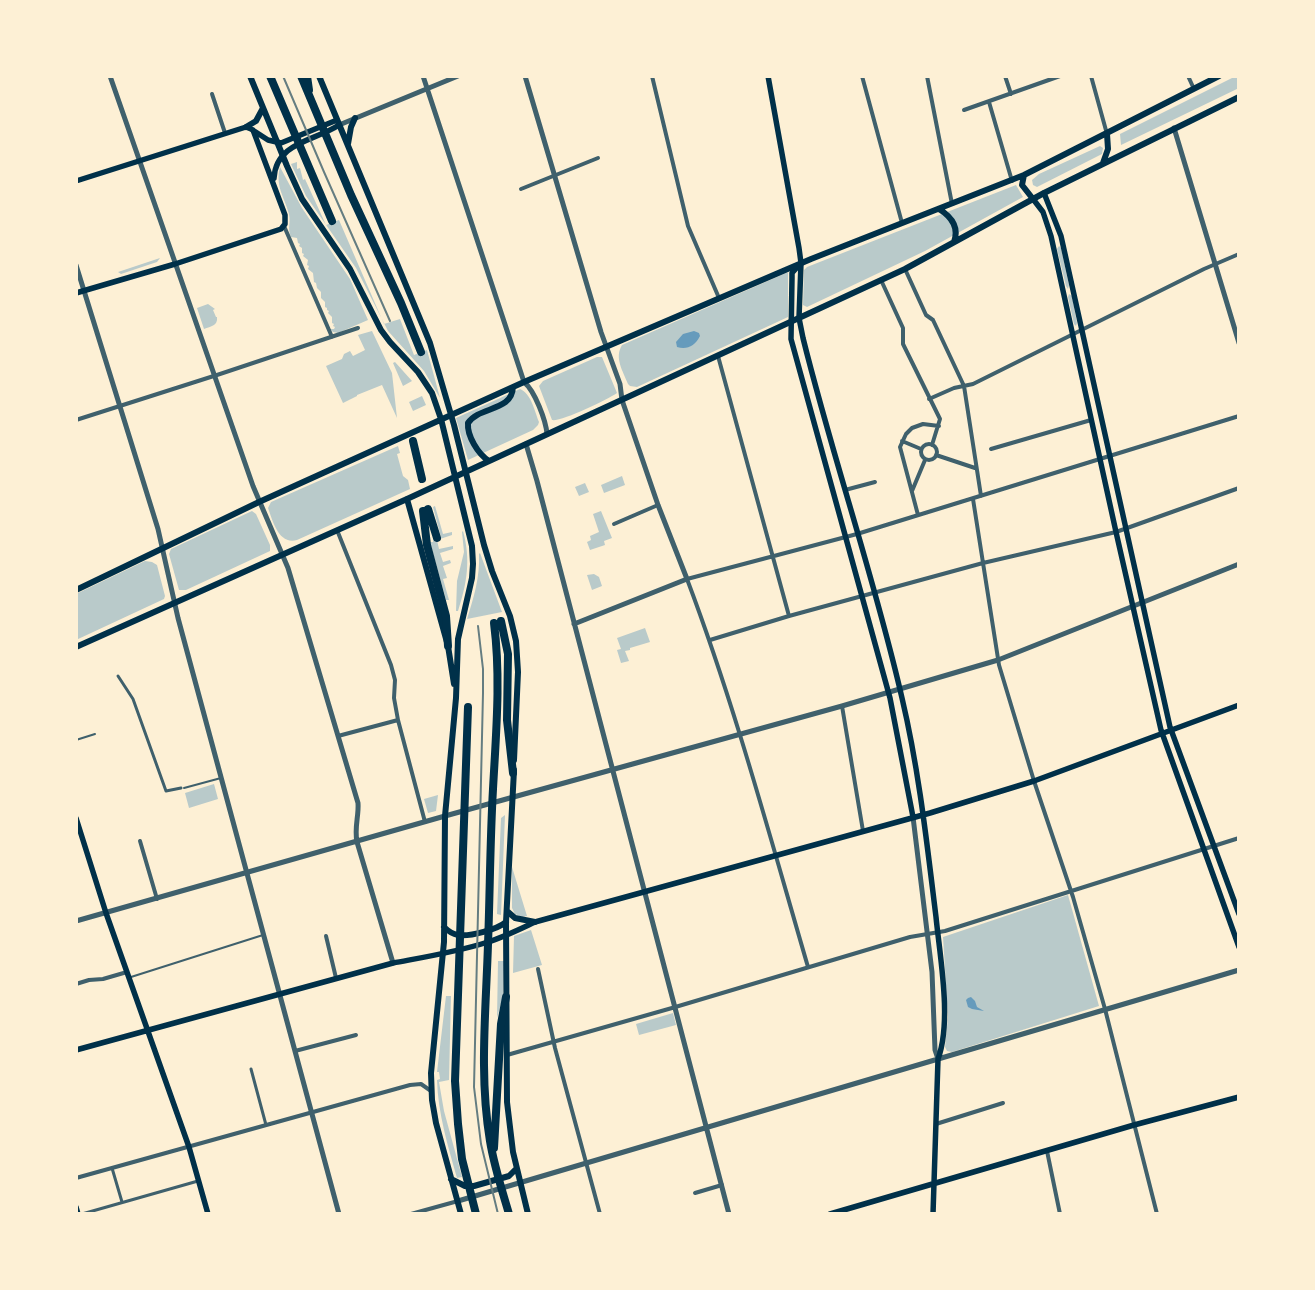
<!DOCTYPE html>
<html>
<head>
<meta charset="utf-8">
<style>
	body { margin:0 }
	#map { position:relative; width:1315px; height:1290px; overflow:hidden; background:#fdf0d5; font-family:"Nunito Sans",sans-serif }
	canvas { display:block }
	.frame { position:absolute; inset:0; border:78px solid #fdf0d5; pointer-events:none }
</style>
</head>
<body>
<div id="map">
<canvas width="1315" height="1290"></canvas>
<div class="frame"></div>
</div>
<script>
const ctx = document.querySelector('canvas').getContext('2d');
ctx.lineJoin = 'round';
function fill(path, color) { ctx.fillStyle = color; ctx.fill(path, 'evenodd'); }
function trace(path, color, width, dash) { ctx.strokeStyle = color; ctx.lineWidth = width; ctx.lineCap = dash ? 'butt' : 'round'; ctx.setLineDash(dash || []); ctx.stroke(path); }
fill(new Path2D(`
	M1236 76H1239V88L1121 145 1120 134Z
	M1100 146 1103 148 1102 154 1037 187 1033 185 1032 180 1039 174Z
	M297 162V169L300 168 303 180 305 179 326 225 339 220 384 324 400 319 414 355 427 350 440 398 424 371 388 331 356 268 306 196 291 164Z
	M280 167 302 208 350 279 368 320 338 333 333 332 330 329H334L335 327 333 326 334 324 332 323V317L328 313 329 311 327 310V308L325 307V302L321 298V292L317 288 316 283 314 282 313 273 308 269 309 266 307 265 308 260 303 256 304 254 302 253V248L299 246 300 244 298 243 297 238 291 237C287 227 291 224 289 214 284 196 275 186 280 167Z
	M1016 185 1023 197 925 251 807 307 803 305 804 270 807 267Z
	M1059 246 1061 248 1069 285 1068 289 1066 286 1057 249Z
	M160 258 157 262 121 274 118 272Z
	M786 273H788V317L637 387 630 386 628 384C623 371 614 358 622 345Z
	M1069 294 1072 296 1077 323 1076 326 1074 324 1068 297Z
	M208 304 215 309 213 310 216 317H217C218 326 211 326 204 329L197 308Z
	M372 331 392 373 397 418 382 385 357 395V396L343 403 326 366 342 359 344 354 350 351 353 356 365 350 358 335Z
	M597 357H602L617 393C607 400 561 422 552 420L539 386 543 381Z
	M395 362 412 381 403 386 393 363Z
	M520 389C531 393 535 412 539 422L538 425 533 430 468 460 456 418Z
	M422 396 426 405 413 411 409 402Z
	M398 446 400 453 397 454 403 476 408 480 410 489 297 540C279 545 273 522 268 508L271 502Z
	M622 476 625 485 604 493 601 485Z
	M585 483 589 492 579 496 575 487Z
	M435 506 443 534 452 532V535L437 540 439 549 453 546V549L440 553 443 562 450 560 451 563 443 566 447 578 443 579 449 600H446L430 542H433V539L441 537 433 507Z
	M252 511 256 514 270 545V551L186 590H179L169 554 171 549Z
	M601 511 612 538 604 541 605 545 590 550 587 542 591 540 590 536 599 532 593 514Z
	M463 531C471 560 467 583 458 611H456L457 581 464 552 462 532Z
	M480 553 502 612 467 619C474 597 480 577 479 554Z
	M145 561 152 562 157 565 165 596 164 599 76 640V594Z
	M594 574 599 577 602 586 592 590 587 575Z
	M645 628 650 642 630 648V650L625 651 629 661 621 663 617 650 621 649 617 638Z
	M214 784 218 799 189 808 185 793Z
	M438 795 436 811 428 813 424 799Z
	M505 815 501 915 497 914 501 818Z
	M512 867 527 916 522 917 515 914 512 908Z
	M1068 895 1099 1006 952 1052 947 1051 945 1047 948 1017 943 937Z
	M531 930 542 965 513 973 514 936Z
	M498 961H504L503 996 497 1018Z
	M446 996H451L449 1080 439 1082 444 1111 462 1177 457 1178C448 1146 438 1114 437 1080L440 1079 439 1072H437Z
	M673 1013 676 1025 639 1035 636 1024Z`), '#b9caca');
fill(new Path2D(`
	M694 331 699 333 700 336C695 346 687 350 677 347L676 342 683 334Z
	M971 997 975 1001 977 1007 984 1011 972 1009 968 1007 966 1000 968 998Z`), '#669bbc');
trace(new Path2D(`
	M76 740 95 734
	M184 788 221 778
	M131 977 263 935`), '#3f606c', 2);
trace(new Path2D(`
	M118 676 133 699 166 791 181 788
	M251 1069 266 1125
	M112 1168 122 1202
	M82 1214 198 1181`), '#3f606c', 3);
trace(new Path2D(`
	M652 76 688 226 719 298
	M862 76 902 223
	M927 76 952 204
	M1005 76 1011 94
	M1091 76 1107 134
	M1188 76 1194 89
	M212 94 225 133
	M989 102 1012 181
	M964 110 1060 76
	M521 189 598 158
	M284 226 332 337
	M905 269 926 315 933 320 964 386 981 496
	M881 280 903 328V344L940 419 932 445
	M718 356 789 616
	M929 399 954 388 973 384 1204 269 1239 254
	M76 420 220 374 358 328
	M902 441 921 449
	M921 452a8 8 0 1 1 16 0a8 8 0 1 1-16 0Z
	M991 449 1091 420
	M936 455 975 468
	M845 490 875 482
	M912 491 925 460
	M973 499 999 665 1034 781 1073 897 1105 1009 1157 1214
	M918 515 900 447 906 434 912 428 923 424 939 426
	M614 524 658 505
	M337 530 391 665 395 680 394 698 398 720 425 822
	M710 640 789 616 983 563 1116 532 1239 488
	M842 706 863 831
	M338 736 398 720
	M140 841 157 899
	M326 936 336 978
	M808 967C770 837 735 706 687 579L857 534 1239 416
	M538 969 555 1048 600 1214
	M76 984 89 980 103 979 127 972
	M295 1051 356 1035
	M507 1055 672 1008 910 937 945 931 1239 838
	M936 1124 1003 1103
	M1047 1151 1060 1214
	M76 1178 410 1085 421 1084 431 1091
	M695 1193 722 1185
	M411 1214 458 1201`), '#3f606c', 4);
trace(new Path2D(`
	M110 76 253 486 288 568 358 803C359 816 354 828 357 842L393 963
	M423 76 524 382C535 391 546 421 547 434
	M525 76 601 332 620 384 622 400 658 505 687 579 574 624
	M339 125 458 76
	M1174 128 1239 343
	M76 265 158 529 178 618 339 1214
	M526 444 537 481 729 1214
	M913 817 932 972 935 1050 938 1059
	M76 921 445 816 842 706 998 660 1239 564
	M458 1201 1239 970`), '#3f606c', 5);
trace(new Path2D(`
	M768 76 799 248 801 263 799 318 803 338C833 459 874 576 902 698 919 770 927 844 936 917 940 958 952 1021 938 1059L933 1214
	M274 178C276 142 315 141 339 125
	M76 181 246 127 251 129 268 140 281 143 337 120
	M1044 193 1061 236 1170 727 1239 914
	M1033 199 1043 212 1051 236 1116 532 1161 730 1239 947
	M801 263 792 273V278L791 339 890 698 913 817
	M76 293 175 264 281 229 285 224V215L253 130
	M76 818 106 913 189 1147 208 1214
	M76 1050 393 963C425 957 457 952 488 942 504 937 520 929 535 922L930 813 1034 781 1239 705
	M76 1207 78 1214
	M830 1214 1134 1125 1239 1097`), '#003049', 5.5);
trace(new Path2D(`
	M250 76 287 166 302 199 350 269 381 330 390 342 418 372 432 393 441 419 472 546 473 564 472 578 458 639 456 698 445 816 444 942 431 1073 432 1100 436 1123 461 1214
	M319 76 430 343 454 425 484 545 492 571 510 616 516 641 518 672 514 760
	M246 127 256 121 263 108
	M348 144 351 127 355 118
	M1103 163 1108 149 1107 134
	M1024 175 1022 185 1033 199
	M939 209C952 217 959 228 954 242
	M489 461C478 454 467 436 468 423 479 406 512 412 513 387
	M407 499 448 646 454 684
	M76 590 259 502 524 382 811 259 1024 175 1219 76
	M76 647 407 499 905 269 1044 193 1239 97
	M514 770 506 922 507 1102 513 1152 528 1214
	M507 911 515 918 535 922
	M444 927C448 931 452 934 458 935 470 937 498 929 506 922
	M451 1179 465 1186H474L509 1176 516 1169`), '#003049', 6);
trace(new Path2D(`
	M270 76 332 221
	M301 76 351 195 401 303 421 352
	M307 76 309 90
	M413 441 422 479
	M428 509 437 538
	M423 511 427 545 446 616 448 646
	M501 621 508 654 507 720 513 773
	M494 623C501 678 496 733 493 789 490 841 490 892 488 944 486 1010 479 1076 490 1141 494 1166 502 1190 509 1214
	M468 707 455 1081 458 1124 462 1159 476 1214
	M494 1148 501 1024 506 997`), '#003049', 8);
trace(new Path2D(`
	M283 76 324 172 390 321
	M478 626 483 669V693L474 1087 481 1144 498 1214`), '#657d81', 2);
</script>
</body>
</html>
